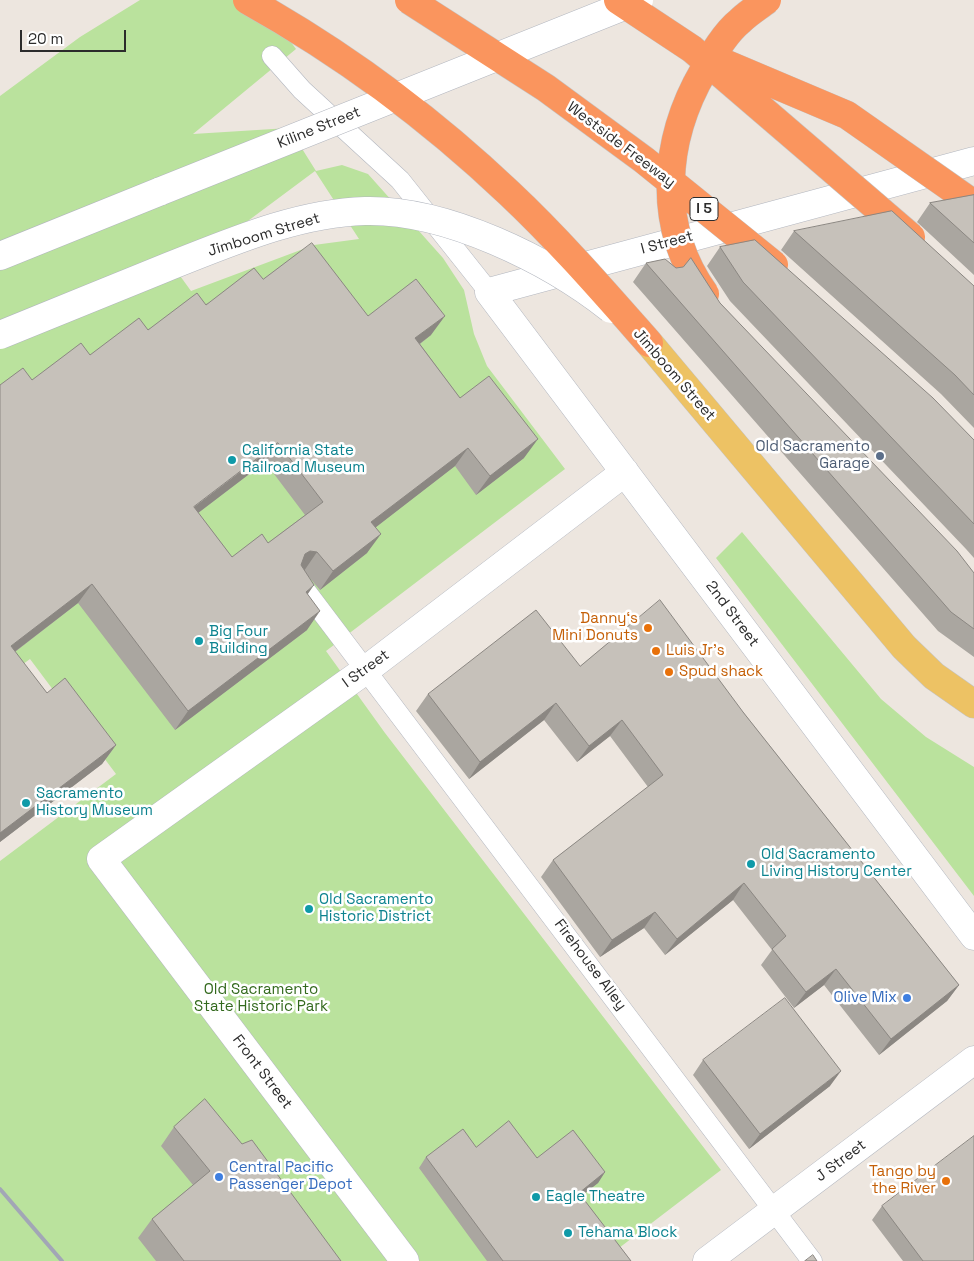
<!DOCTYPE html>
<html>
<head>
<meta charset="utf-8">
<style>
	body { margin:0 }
	#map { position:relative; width:974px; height:1261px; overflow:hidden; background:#ede6df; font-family:"Space Grotesk",sans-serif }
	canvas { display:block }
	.scale { position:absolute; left:20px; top:30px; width:106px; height:22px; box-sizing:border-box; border:2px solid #2c2c2c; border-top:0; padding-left:6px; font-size:15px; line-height:18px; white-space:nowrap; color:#2c2c2c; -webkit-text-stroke:4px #fff; paint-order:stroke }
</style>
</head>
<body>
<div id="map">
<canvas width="974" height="1261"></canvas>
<div class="scale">20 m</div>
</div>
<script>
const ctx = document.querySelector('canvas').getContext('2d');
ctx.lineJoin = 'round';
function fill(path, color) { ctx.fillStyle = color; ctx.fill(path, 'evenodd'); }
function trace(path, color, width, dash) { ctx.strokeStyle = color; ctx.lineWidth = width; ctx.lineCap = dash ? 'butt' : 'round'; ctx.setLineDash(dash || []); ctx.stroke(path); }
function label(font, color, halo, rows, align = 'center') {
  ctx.font = font + ' "Space Grotesk",sans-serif'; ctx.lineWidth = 5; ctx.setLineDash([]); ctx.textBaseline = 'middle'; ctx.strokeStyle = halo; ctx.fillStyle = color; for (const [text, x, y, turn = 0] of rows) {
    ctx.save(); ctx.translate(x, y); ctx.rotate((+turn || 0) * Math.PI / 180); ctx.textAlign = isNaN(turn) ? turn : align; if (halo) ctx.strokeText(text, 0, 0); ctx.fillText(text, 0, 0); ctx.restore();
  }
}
fill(new Path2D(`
	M140 0H260L296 49 193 134 289 128 316 171 342 165 368 174 443 258 464 290 474 334 487 366 565 469 326 651 385 733 721 1170 602 1261H0V861L116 774 30 659 0 681V96L80 37ZM315 171 359 239 314 245 191 291 178 273Z
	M742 532 881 699 926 737 974 767V896L716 558Z`), '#bae29d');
const service = new Path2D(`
	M272 56 302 90 400 180 489 292
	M299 582 812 1261`);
const pedestrian = new Path2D(`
	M367 669 101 859 405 1261`);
const minor = new Path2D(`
	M974 161 489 292 974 936
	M367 669 625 472
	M707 1261 974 1060`);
const secondary = new Path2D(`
	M0 256 161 191`);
const primary = new Path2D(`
	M649 343 904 647 934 676 974 704`);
trace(service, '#b2b6bf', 21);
trace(pedestrian, '#b2b6bf', 29);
trace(minor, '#b2b6bf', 29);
trace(secondary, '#b2b6bf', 29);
trace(primary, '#c4c4c4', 29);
trace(service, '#fff', 20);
trace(pedestrian, '#fff', 28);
trace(minor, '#fff', 28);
trace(secondary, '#fff', 28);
trace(primary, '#edc264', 28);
trace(new Path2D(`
	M0 1189 62 1261`), '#a2a6b6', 4);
const secondaryBridge = new Path2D(`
	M161 191 639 0
	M0 335C55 313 110 290 165 268 229 243 296 213 365 211 446 209 549 260 611 309`);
const motorwayBridge = new Path2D(`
	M247 0C342 53 430 118 509 193 559 240 604 292 649 343
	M409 0 546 88 644 160 774 265
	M618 0 692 49 911 237
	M717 60 847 115 974 204
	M705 294C656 226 663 140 704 70 713 54 725 33 740 21 748 13 758 7 767 0`);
trace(secondaryBridge, '#b2b6bf', 29, []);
trace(motorwayBridge, '#c4c4c4', 29, []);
trace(secondaryBridge, '#fff', 28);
trace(motorwayBridge, '#fa955e', 28);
fill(new Path2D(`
	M974 195V275L917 222 930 203Z
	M794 231 974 286V428L941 394 781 250Z
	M720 247 974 440V558L966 549 730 301 707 266Z
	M646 263 720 303 974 573V657L938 631 633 282Z
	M263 279 368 316 431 335 420 344 460 398 524 458 476 495 455 466 376 527 367 553 320 590 308 576 307 630 175 730 78 603 15 652 47 693 116 745 102 764 0 842 32 380ZM265 462 305 515 268 543 232 557 198 513Z
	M580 666 743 712 959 985 947 1001 879 1055 824 985 794 1008 761 965 772 950 733 900 665 955 644 928 600 957 541 877 553 860 648 787 610 736 577 762 544 720 469 779 416 711 428 694Z
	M703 1060 830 1086 749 1149 693 1075Z
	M174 1127 242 1144 341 1261H156L138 1238 152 1219 193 1185 161 1146Z
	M476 1147 605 1172 598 1183 581 1196 631 1261H487L419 1168 426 1157Z
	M882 1206 974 1261H903L872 1220Z`), '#aaa6a0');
fill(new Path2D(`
	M445 316 431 335 402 357 415 338Z
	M538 439 524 458 476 495 490 476Z
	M278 443 265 462 181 526 194 507Z
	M468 448 455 466 358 541 371 522Z
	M381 534 367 553 320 590 333 571Z
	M310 551 317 552 304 571 297 570 305 554Z
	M92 584 78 603 0 663 11 646Z
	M314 585 301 604 306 592Z
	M320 611 307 630 175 730 188 711Z
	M556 703 544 720 469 779 480 762Z
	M622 720 610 736 577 762 589 746Z
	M116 745 102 764 0 842V833Z
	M744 883 733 900 665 955 677 939Z
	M655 912 644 928 600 957 612 940Z
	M836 969 824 985 794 1008 806 992Z
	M959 985 947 1001 879 1055 891 1039Z
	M841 1071 830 1086 749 1149 760 1134Z
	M605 1172 598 1183 571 1204 579 1193Z`), '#8b8782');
const building = new Path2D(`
	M974 195V243L930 203Z
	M892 211 974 286V395L955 375 794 231Z
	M755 240 933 398 974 440V524L743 282 720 247Z
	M312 243 368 316 416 279 445 316 415 338 460 398 489 376 538 439 490 476 468 448 371 522 381 534 333 571 317 552 310 551 305 554 301 565 314 585 306 592 320 611 188 711 92 584 11 646 47 693 65 678 116 745 0 833V385L23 368 32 380 81 343 90 355 139 318 148 330 197 293 206 305 254 268 263 279ZM278 443 323 502 268 543 262 534 232 557 194 507Z
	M691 258 720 303 957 551 974 573V629L951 612 646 263 665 259 676 268 683 267Z
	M660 600 743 712 959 985 891 1039 836 969 806 992 772 949 786 936 744 883 677 939 655 912 612 940 553 860 663 775 622 720 589 746 556 703 480 762 428 694 536 610 580 666Z
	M785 998 841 1071 760 1134 703 1060Z
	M205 1099 242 1144 252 1140 341 1261H184L152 1219 210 1171 174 1127Z
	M509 1121 537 1158 573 1130 605 1172 579 1193 631 1261H503L426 1157 463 1129 476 1147Z
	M974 1136V1261H923L882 1206Z
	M813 1255 817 1261H805Z`);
fill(building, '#c6c1ba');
trace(building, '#8b8782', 1);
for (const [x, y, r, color] of [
	[880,456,5,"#5c6f8a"],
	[232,460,5,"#0f9aa8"],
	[648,628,5,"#e8710a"],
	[199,641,5,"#0f9aa8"],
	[656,651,5,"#e8710a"],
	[669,672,5,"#e8710a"],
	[26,803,5,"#0f9aa8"],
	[751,864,5,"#0f9aa8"],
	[309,909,5,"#0f9aa8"],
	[907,998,5,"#3f7fe0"],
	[219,1177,5,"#3f7fe0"],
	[946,1181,5,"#e8710a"],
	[536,1197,5,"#0f9aa8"],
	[568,1233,5,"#0f9aa8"]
]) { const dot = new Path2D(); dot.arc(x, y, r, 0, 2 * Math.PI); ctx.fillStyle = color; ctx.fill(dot); trace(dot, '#fff', 2); }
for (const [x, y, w] of [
	[704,209,28]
]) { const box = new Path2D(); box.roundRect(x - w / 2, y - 11.5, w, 23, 4); ctx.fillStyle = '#fff'; ctx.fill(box); trace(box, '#2c2c2c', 1); }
label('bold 14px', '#2c2c2c', null, [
	["I 5",704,209]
]);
label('15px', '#2c2c2c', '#fff', [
	["Kiline Street",319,128,-22],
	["Westside Freeway",621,145,37],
	["Jimboom Street",264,235,-17],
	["I Street",667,243,-15],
	["Jimboom Street",674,375,49],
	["2nd Street",732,614,53],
	["I Street",366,669,-36],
	["Firehouse Alley",590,965,53],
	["Front Street",262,1072,53],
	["J Street",841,1161,-37]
]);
label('15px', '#4e5e75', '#fff', [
	["Old Sacramento",870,447],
	["Garage",870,464]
], 'right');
label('15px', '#0d838f', '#fff', [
	["California State",242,451],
	["Railroad Museum",242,468],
	["Big Four",209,632],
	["Building",209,649],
	["Sacramento",36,794],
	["History Museum",36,811],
	["Old Sacramento",761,855],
	["Living History Center",761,872],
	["Old Sacramento",319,900],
	["Historic District",319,917],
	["Eagle Theatre",546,1197],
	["Tehama Block",578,1233]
], 'left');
label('15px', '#c56008', '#fff', [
	["Danny‘s",638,619],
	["Mini Donuts",638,636],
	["Luis Jr's",666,651,"left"],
	["Spud shack",679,672,"left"],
	["Tango by",936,1172],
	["the River",936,1189]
], 'right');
label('15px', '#33691d', '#fff', [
	["Old Sacramento",261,990],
	["State Historic Park",261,1007]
]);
label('15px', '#366cbe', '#fff', [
	["Olive Mix",897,998],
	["Central Pacific",229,1168,"left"],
	["Passenger Depot",229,1185,"left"]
], 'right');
</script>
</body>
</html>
